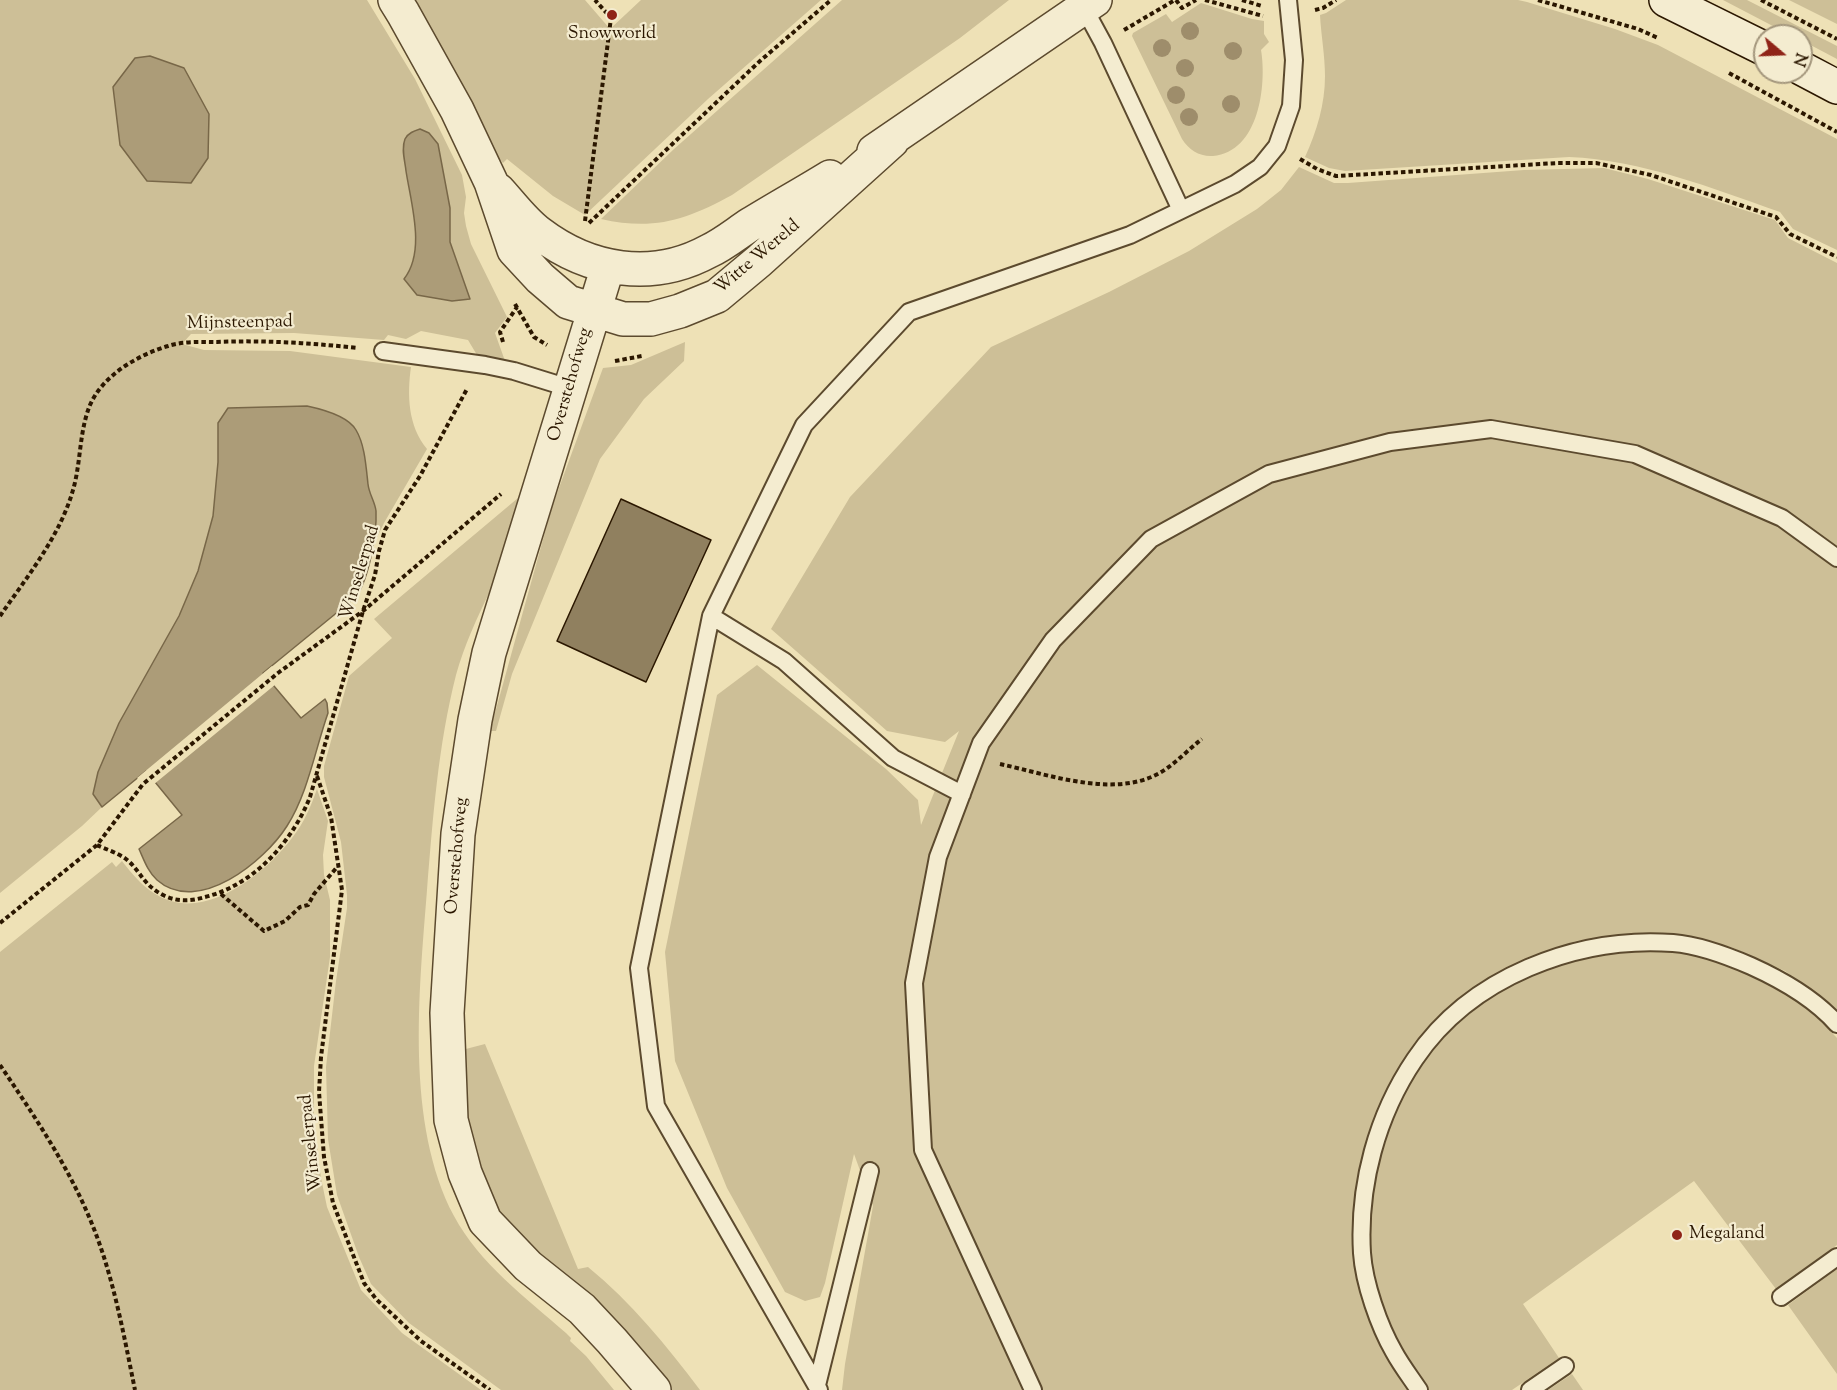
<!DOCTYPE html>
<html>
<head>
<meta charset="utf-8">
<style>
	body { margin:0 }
	#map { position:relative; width:1837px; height:1390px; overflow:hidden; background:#eee1b6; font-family:"Sorts Mill Goudy",serif }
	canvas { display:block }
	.north { position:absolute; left:1753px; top:24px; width:60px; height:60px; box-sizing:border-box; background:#f4ecd0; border:2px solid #a4977d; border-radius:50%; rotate:109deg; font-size:16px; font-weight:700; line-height:24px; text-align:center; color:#2b1700 }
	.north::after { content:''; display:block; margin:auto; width:21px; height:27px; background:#8f2418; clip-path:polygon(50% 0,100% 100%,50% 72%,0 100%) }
</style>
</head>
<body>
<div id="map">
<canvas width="1837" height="1390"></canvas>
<div class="north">N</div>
</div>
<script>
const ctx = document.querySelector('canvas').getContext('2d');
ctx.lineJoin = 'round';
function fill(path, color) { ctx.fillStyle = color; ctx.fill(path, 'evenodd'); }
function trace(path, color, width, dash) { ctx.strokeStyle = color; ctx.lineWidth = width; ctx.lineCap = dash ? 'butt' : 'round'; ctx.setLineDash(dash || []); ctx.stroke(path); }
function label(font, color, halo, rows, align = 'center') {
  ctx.font = font + ' "Sorts Mill Goudy",serif'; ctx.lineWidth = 4.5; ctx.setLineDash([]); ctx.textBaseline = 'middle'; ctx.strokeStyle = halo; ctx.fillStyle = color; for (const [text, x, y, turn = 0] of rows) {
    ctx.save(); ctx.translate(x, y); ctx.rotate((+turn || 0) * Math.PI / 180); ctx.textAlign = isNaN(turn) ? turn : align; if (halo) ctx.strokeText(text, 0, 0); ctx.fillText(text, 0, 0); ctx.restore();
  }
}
fill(new Path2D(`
	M0 0H367L415 79 462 175 466 197 464 213 466 226 471 244 507 317 495 333 505 361 477 355 468 340 421 331 406 339 388 335 384 340 294 333 191 334 182 344 204 350 290 351 411 367C407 395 408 426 427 449L384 523 372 548 376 510 369 489 365 457 307 406 228 408 218 423V462L213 516 198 571 179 616 119 723 93 794 102 807 82 826 0 893ZM405 140 450 208V242L470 299 452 301 417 295 404 280C432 237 400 186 405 140Z
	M415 0H585L610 29 641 0H821L708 99 585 215 553 196 507 159 503 163 497 156 468 94Z
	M842 0H1009L960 38 732 195C686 220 654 231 601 219L674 149Z
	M1346 0H1518L1527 2 1615 29 1658 45 1837 139V250L1793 229 1780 212C1711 188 1642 160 1569 157L1345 171 1329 168 1305 157C1317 131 1325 104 1325 76 1325 55 1321 35 1320 15L1326 13Z
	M1723 0H1747L1837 46V59L1801 40V36H1792Z
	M1789 0H1837V24Z
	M1201 3 1252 19 1264 21V34L1269 42 1261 50C1267 85 1259 152 1213 156 1200 157 1189 150 1182 139L1132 36 1133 33 1166 14 1172 22Z
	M1299 167 1334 183H1348L1524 170 1604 168 1648 179 1775 220 1788 238 1837 263V1010L1785 971 1731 947 1676 936 1624 934 1576 941 1527 958 1482 981 1444 1011 1408 1052 1381 1102 1364 1147 1355 1200 1353 1255 1365 1304 1410 1390H842L845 1364 873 1206 854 1154 825 1283 820 1297 805 1301 785 1292 727 1188 675 1061 665 952 717 695 757 665 886 769 918 800 921 825 959 731 945 742 887 731 771 629 850 497 991 347 1109 292 1189 251 1257 209 1281 190Z
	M685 342 684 361 644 399 600 459 512 674 496 731H490L552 507 603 368 631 365Z
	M518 498 496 586 490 591C477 618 464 646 456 675 438 746 433 817 427 890 419 992 405 1123 454 1216 479 1263 526 1298 566 1333L571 1338 570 1341 586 1356 614 1390H501L409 1323 371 1284 359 1257 337 1195 328 1139 326 1067 336 981 347 908V895L341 842 324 777V766L349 676 392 638 374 619Z
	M317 789 328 821 323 855 324 875 330 900V957L314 1066V1120L321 1178 327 1207 361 1290 402 1333 481 1390H0V952L112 862 116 867 122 861C135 878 150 895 171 901 215 914 267 871 292 838 304 823 311 806 317 789Z
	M1625 952C1641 952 1656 951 1672 952 1734 958 1796 992 1837 1038V1245L1776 1289 1694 1181 1523 1304 1559 1358 1512 1390H1429L1401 1347 1381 1300 1369 1254 1371 1201 1379 1153 1396 1109 1422 1062 1455 1025 1492 996 1534 974 1579 958Z
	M485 1044 578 1269 588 1267C631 1302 667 1346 700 1390H671C639 1349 603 1312 565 1276 551 1262 534 1251 521 1237 500 1216 483 1187 475 1158 464 1123 464 1086 462 1050Z
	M1837 1269V1374L1788 1305Z
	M1572 1374 1583 1390H1548Z`), '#cdbf97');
const water = new Path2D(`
	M150 56 184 68 209 114 208 158 191 183 147 181 120 145 113 87 135 58Z
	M420 129 429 133 438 144 450 208V242L470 299 452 301 417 295 404 279C426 251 411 204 406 171 405 161 401 149 405 139 408 133 414 131 420 129Z
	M307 406C321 409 348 416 356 430 365 445 366 467 368 484 369 494 375 502 376 511 377 534 369 578 356 597L263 673 301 718 325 699 327 703 328 713C315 750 308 793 287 826 265 861 198 916 157 880 148 872 144 860 139 849L182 815 146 771 102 807 93 794 98 772 119 723 179 616 198 571 213 516 218 462V423L228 408Z`);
fill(water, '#ac9c78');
trace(water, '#786748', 1.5);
fill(new Path2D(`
	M272 666 274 668 267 674 276 684 153 785 145 775 139 780 137 778Z`), '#eee1b6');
const building = new Path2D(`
	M621 499 711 540 646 682 557 641Z`);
fill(building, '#90805f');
trace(building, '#2b1700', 1.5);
const service = new Path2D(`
	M1084 8 1103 43 1181 210
	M383 351 485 365 514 371 569 388
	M711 616 784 661 893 758 962 794
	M1781 1297 1837 1257
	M817 1385 870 1171
	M819 1390 656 1106 639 968 711 616 804 425 909 312 1130 235 1235 184 1260 167 1277 146 1291 106 1294 60 1288 0
	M1033 1390 923 1150 914 983 938 857 981 743 1053 640 1151 539 1269 474 1390 442 1491 429 1635 454 1782 518 1837 558
	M1419 1390C1411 1378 1401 1365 1394 1352 1379 1326 1364 1283 1362 1253 1358 1185 1377 1115 1415 1059 1470 977 1577 936 1673 943 1698 945 1728 956 1751 966 1782 980 1814 998 1837 1024
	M1530 1390 1565 1366`);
const minor = new Path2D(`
	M395 0 403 13 457 110 491 182 514 250 540 278 568 302 623 319H651L680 311 717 296 759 261 892 141
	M874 151 1095 0
	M498 190C511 204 523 221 539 233 589 271 652 282 709 251 724 244 737 233 751 224 777 208 804 193 830 177
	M608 266 489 653 475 720 458 834 447 1013 451 1120 465 1173 485 1221 528 1266 582 1309 612 1341 654 1390`);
const secondary = new Path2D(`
	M1666 0 1765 49
	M1801 68 1837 87`);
trace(service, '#5c4a2e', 20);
trace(minor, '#5c4a2e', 36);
trace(secondary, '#2b1700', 36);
trace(new Path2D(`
	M1176 0 1182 8 1196 0
	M1205 0 1263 16
	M1242 0 1262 6
	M1538 0 1638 29 1658 38
	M1761 0 1837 39
	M1315 10 1323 8 1336 0
	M1124 30 1175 0
	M1729 73 1837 132
	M1300 159 1317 169 1336 176 1558 163H1596L1651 175 1776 217 1790 234 1837 257
	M585 221 611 18 595 0
	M589 223 760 61 831 0
	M515 304 534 337 547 345
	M503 342 500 332 517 307
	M615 361 642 356
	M0 616C27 577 60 536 73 490 81 463 79 432 90 405 103 375 138 355 168 346 183 341 201 342 217 342 265 340 311 343 358 348
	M1000 764C1051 775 1120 801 1166 769 1179 760 1190 748 1202 739
	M317 776 331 817 342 890 321 1057 319 1092 324 1157 333 1203 364 1283 376 1299 421 1341 490 1390
	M97 845C105 849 118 853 126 859 142 872 142 885 165 896 178 902 192 901 205 897 254 885 292 842 310 797L363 611 375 575 379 551 385 530 420 476 467 389
	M221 894 264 931 285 921 300 907 308 905 314 894 338 866
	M0 923 97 845 143 784 278 673 363 611 501 494
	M0 1065C35 1117 71 1170 94 1229 114 1280 124 1336 135 1390`), '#2b1700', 4, [4.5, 3]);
trace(service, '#f4ecd0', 16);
trace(minor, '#f4ecd0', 33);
trace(secondary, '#f4ecd0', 33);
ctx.fillStyle = '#9e8d6b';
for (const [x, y] of [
	[1190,31],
	[1162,48],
	[1233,51],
	[1185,68],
	[1176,95],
	[1231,104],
	[1189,117]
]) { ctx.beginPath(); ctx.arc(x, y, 9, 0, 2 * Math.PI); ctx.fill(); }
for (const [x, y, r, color] of [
	[612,15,6,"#8f2418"],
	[1677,1235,6,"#8f2418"]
]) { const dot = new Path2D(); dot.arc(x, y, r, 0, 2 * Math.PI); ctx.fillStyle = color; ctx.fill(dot); trace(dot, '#f4ecd0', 2); }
label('18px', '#2b1700', '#f4ecd0', [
	["Snowworld",612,35],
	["Megaland",1689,1235,"left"]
]);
label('18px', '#2b1700', '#f4ecd0', [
	["Witte Wereld",758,258,-40],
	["Mijnsteenpad",240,324,-1],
	["Overstehofweg",571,385,-74],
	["Winselerpad",361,573,-73],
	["Overstehofweg",458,856,-85],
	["Winselerpad",312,1143,-96]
]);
</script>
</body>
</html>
